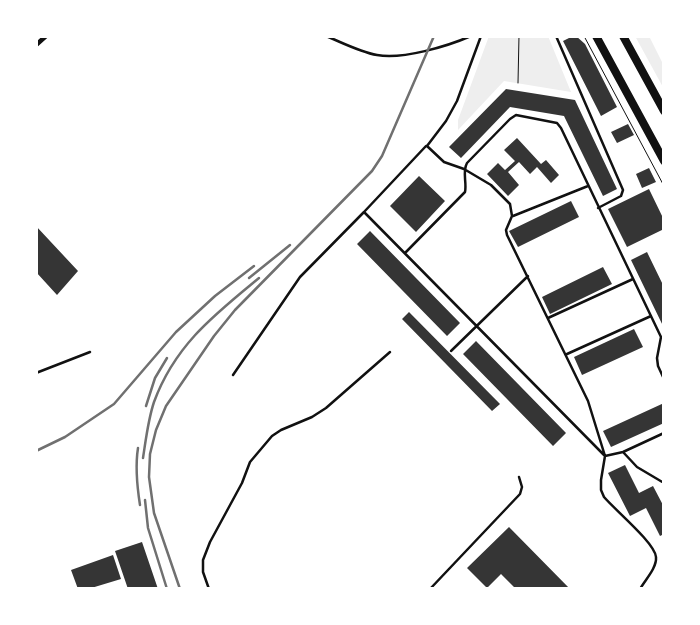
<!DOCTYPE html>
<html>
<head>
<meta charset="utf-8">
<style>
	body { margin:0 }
	#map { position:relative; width:700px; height:625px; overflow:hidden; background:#fff; font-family:"PT Sans",sans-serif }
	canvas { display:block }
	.frame { position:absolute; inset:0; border:38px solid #fff; pointer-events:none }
</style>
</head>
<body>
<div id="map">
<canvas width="700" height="625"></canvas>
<div class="frame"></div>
</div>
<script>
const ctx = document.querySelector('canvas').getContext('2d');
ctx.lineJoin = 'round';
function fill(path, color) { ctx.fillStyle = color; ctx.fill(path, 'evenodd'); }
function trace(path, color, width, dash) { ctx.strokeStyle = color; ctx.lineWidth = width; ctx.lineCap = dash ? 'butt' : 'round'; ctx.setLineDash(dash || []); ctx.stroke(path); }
fill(new Path2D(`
	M489 36H548L571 92 504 81 458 130V120Z
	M635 36H649L664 66V89Z`), '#eee');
fill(new Path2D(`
	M573 36H576L585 44 617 107 601 116 563 41Z
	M506 89 575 100 617 189 603 196 564 116 510 107 461 158 449 147Z
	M628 124 634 135 617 143 611 132Z
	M517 138 541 164 546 160 559 175 551 183 537 167 530 174 519 162 508 172 519 185 508 196 487 174 498 163 505 170 515 161 504 150Z
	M649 168 656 182 642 188 636 174Z
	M419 176 445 201 416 232 390 206Z
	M649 189 664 220V229L627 247 608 209Z
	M571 201 579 217 518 247 509 231Z
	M36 226 78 271 57 295 36 272Z
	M370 231 460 323 447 336 357 244Z
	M647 252 664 287V328L631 260Z
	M603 267 612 284 550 314 542 297Z
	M409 312 500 404 492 411 402 319Z
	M634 329 643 347 582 375 574 357Z
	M476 341 566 433 553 446 463 354Z
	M664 403V423L611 447 603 431Z
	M625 465 639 493 653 486 664 507V534L660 536 646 508 630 516 608 473Z
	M509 527 570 589H516L501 574 487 588 467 568Z
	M142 542 158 589H128L115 551Z
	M113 555 121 579 88 589H78L71 570Z`), '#353535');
trace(new Path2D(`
	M584 36 664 186
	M518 83 519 36`), '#111', 1);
trace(new Path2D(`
	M326 36C343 43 360 52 377 55 402 60 448 46 471 36
	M481 36 457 101 446 121 427 146 444 162 464 169 491 185 510 204 512 216 506 230 507 235 588 401 605 456 601 480V490L604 497C615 510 655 543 656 557 657 568 645 580 640 589
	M556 36 623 190 621 196 598 208
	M426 146 364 212 604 455
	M513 216 588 186
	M405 253 465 192C467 182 462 172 467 163L510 119 516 115 557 123 561 128 661 337 657 358 658 366 664 379
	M548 318 633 279
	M451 351 528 276
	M567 354 651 316
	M36 373 90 352
	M233 375 300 277 364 212
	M623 452 637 467 664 483
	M605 456 623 452 664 433
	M209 589 203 572V560L210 542 242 483 250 462 272 436 281 430 312 417 326 408 390 352
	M430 589 520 494 522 487 519 477`), '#111', 2.5);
trace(new Path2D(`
	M36 45 46 36`), '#111', 4.5);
trace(new Path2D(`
	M596 36 664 161
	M623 36 664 111`), '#111', 8);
trace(new Path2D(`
	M249 278 290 245
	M146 406 155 378 167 358
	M138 448C135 467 137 486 140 505
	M36 451 65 437 114 404 176 332 215 296 254 266
	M143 458C146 439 148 420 154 402 175 345 214 315 259 278
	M145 500 148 528 167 589
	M180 589 154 513 149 477 150 454 156 430 166 406 214 336 235 310 372 171 382 156 434 36`), '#707070', 2.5);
</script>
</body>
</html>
